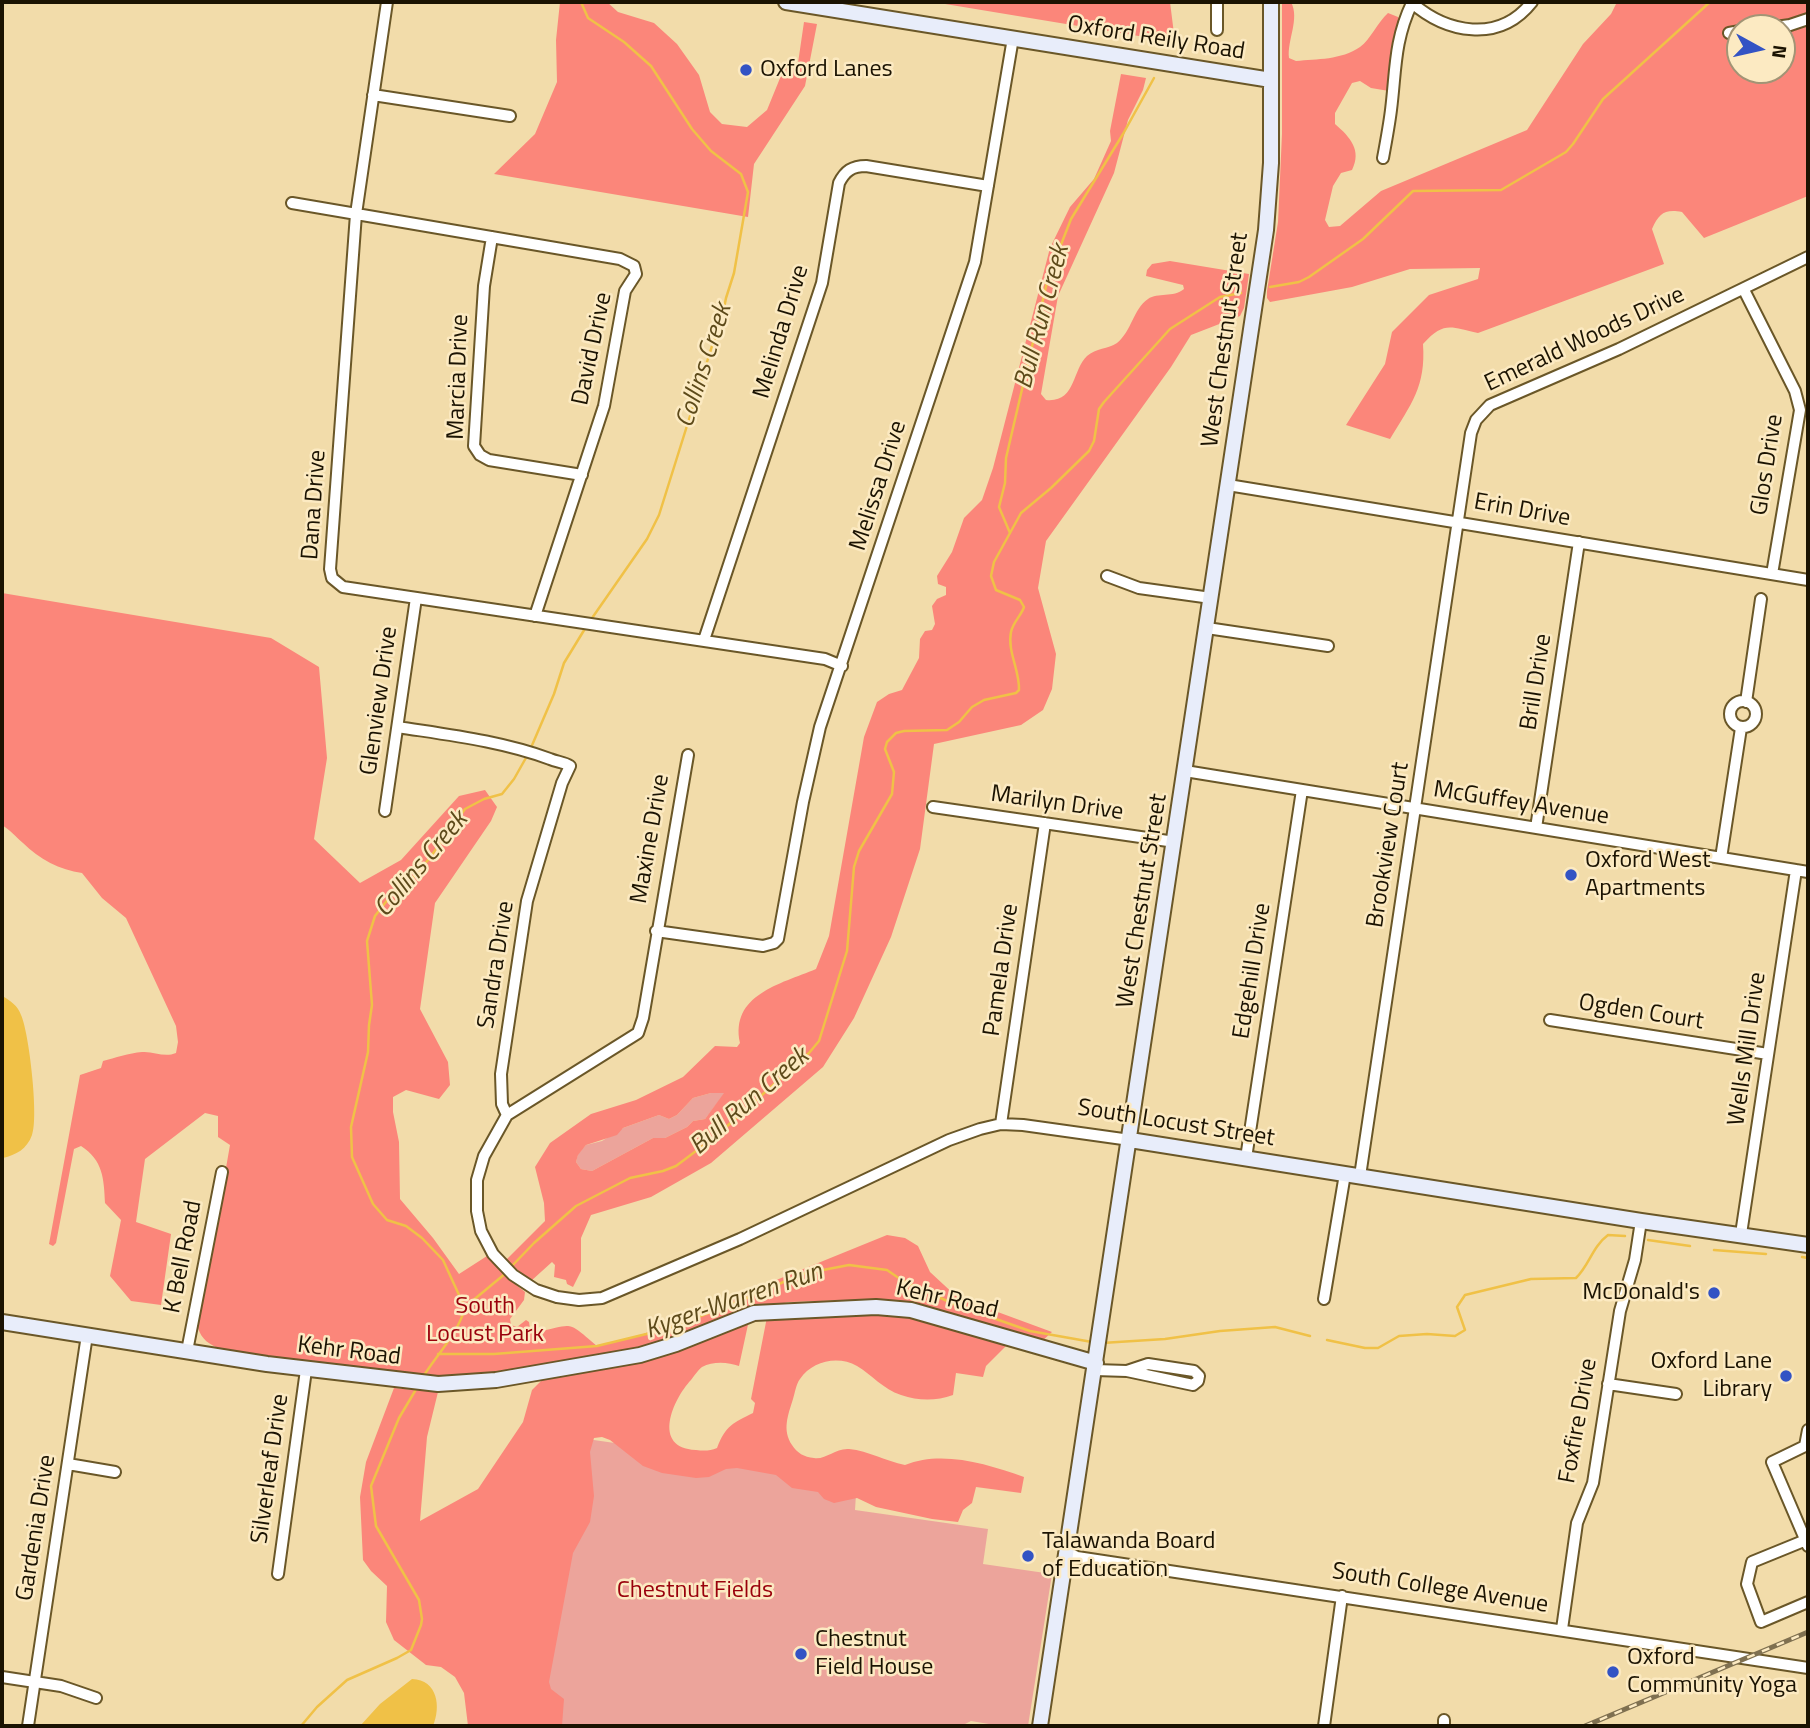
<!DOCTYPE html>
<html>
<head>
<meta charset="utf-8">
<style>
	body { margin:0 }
	#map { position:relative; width:1810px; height:1728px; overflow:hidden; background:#f2dcaa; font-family:"Titillium Web",sans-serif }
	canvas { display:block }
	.frame { position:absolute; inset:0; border:4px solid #1b1302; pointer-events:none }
	.north { position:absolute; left:1726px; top:14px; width:70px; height:70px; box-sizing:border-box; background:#fceac2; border:2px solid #a29475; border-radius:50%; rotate:98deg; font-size:19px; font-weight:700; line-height:28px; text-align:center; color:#1b1302 }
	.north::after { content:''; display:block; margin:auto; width:24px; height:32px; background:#3353c4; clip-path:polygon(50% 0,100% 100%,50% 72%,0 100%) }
</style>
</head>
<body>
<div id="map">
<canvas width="1810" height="1728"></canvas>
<div class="frame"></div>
<div class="north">N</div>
</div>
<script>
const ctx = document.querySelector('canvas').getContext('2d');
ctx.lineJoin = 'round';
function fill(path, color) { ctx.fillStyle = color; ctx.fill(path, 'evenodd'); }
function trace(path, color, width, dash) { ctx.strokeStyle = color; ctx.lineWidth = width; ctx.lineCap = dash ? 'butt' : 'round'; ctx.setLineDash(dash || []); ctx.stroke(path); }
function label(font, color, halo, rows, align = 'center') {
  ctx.font = font + ' "Titillium Web",sans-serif'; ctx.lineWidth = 5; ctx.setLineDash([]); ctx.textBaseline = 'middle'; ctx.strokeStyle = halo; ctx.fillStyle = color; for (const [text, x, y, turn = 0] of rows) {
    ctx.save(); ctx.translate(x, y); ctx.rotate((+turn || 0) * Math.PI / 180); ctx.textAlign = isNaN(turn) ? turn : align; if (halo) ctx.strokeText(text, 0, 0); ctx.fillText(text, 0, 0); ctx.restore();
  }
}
fill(new Path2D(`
	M711 1093H725L705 1119 693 1121 687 1127 665 1138H653L592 1171 581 1169 576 1162 578 1154 586 1145 602 1141 623 1128 659 1115 669 1119 677 1115 693 1098Z
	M580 1438 857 1478 855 1510 988 1529 983 1564 1052 1574 1028 1726H1001L971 1721 961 1726H537Z`), '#eca49b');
fill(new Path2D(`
	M560 2H607L618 12 654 23 677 44 699 75 710 112 722 124 747 127 767 110 787 61 798 63 804 22 817 24 805 86 754 164 748 217 494 174 535 134 557 82 556 40Z
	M933 2H1170L1175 42Z
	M1282 2H1291C1300 19 1287 40 1289 58L1296 61C1317 59 1341 60 1360 47 1371 39 1377 23 1388 13L1398 17 1407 29 1398 81 1389 91 1371 88 1360 81 1352 83 1335 113V124C1350 137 1362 150 1352 170L1341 173 1333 186 1325 220 1329 227 1340 226 1381 191 1527 130 1583 44 1611 14 1617 2H1808V196L1704 238 1682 212C1665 209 1659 213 1652 229L1664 264 1478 333C1450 327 1444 321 1423 344 1426 387 1411 404 1390 439L1346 425 1385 364 1392 332 1429 295 1478 279 1480 268 1410 269 1352 287 1270 302 1267 298V291L1278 222 1282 134ZM1740 28H1782V70H1740Z
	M1121 74 1146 78 1143 90 1128 120 1114 173 1058 296 1041 394 1046 400C1076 403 1072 370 1087 356 1096 348 1108 349 1117 343 1132 331 1133 309 1148 299 1158 292 1173 298 1184 289L1183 285 1146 276 1147 270 1152 264 1170 261 1249 274 1244 308 1240 316 1191 335 1171 367 1046 541 1038 588 1056 654 1052 689 1043 710 1021 725 934 744 920 849 891 937 854 1018 823 1067 711 1163 651 1197 591 1215 581 1238V1271L573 1287 567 1284 566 1280 554 1277 555 1265 552 1262 531 1281 506 1260 545 1221 544 1203 535 1167 550 1143 591 1114 636 1100 683 1077 715 1046 737 1047 740 1043C730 995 780 984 816 969L829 936 864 737 877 702 889 694 902 690 919 658 920 639 925 631 932 630 935 624 932 606 937 599 946 595V587L938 584 937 576 952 552 964 518 982 500 993 468 1050 248 1070 207 1094 179 1111 141 1110 131ZM711 1093H724L705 1119 693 1121 687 1127 665 1138H653L592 1171 581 1169 576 1162 578 1155 586 1145 617 1135 623 1128 659 1115 669 1119 677 1115 693 1098Z
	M2 593 271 638 319 667 327 758 314 839 360 883 401 860 459 796 485 790 497 807 491 821 435 903 420 1009 448 1062 450 1085 439 1099 406 1090 393 1097V1112L399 1142 400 1199 433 1238 459 1274 487 1256 505 1276 525 1292 524 1300 510 1319 511 1325 517 1327 526 1320 529 1322 530 1329 536 1332C575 1325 565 1319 597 1346L636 1337 887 1235 905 1238 918 1246 930 1272 957 1297 1052 1332 1041 1342 915 1303 882 1299 789 1302 744 1311 643 1349 466 1376 434 1377 384 1373 220 1349C209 1344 202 1340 198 1328L230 1145 218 1137V1116L205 1113 145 1159 136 1222 171 1234 161 1305 131 1301 110 1276 121 1220 105 1203C104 1179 103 1160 81 1146L74 1149 56 1243 53 1246 49 1244 80 1075 101 1068 103 1061C115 1058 129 1053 142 1052 154 1051 164 1058 176 1053L178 1042 176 1026 126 918 102 898 82 873C60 870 39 859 23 843 15 836 10 830 2 825Z
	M895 1313 930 1320 1007 1345 986 1366 983 1377 956 1373 953 1395C936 1401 919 1401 901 1395 883 1389 872 1375 857 1366 838 1355 812 1361 800 1379 796 1384 795 1393 793 1399 788 1415 782 1430 792 1445 797 1453 804 1457 814 1458 826 1460 835 1448 849 1449 869 1451 885 1461 905 1465 942 1450 987 1464 1024 1477L1021 1493 976 1487 972 1503 963 1510 958 1522 932 1519 876 1507 857 1498 834 1503 824 1499 818 1492 792 1488 776 1475 737 1468 726 1469 709 1477 696 1478 662 1473 643 1466 610 1440 602 1437 594 1438 590 1452 594 1496 590 1522 573 1553 549 1682 551 1689 564 1699 562 1726H468L464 1693 455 1677 441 1667 426 1665 394 1640 386 1622 387 1586 371 1571 363 1560 360 1497 366 1462 394 1388 438 1392 427 1437 420 1521 478 1489 523 1422 532 1390 543 1379 637 1361 683 1349 749 1320 739 1366C728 1362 713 1361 702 1367 698 1370 694 1376 691 1380 673 1399 651 1448 696 1450 704 1451 710 1451 717 1448 726 1425 733 1423 753 1413L755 1403 751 1399 767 1317Z`), '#fb867a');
fill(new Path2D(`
	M2 996C10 1000 18 1006 21 1015 29 1032 39 1118 32 1135 27 1149 16 1155 3 1158Z
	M412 1679C438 1680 441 1707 433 1726H360L380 1704Z`), '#f0c147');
trace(new Path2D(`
	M581 2 588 18 624 42 651 66 692 129 711 151 741 174 748 192 734 273 726 298 721 323 712 346 659 515 647 539 590 621
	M1270 287 1299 282 1309 277 1363 239 1413 191 1501 190 1566 152 1573 144 1603 99 1710 2
	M1010 533 999 507 1005 483 1006 458 1048 278 1071 219 1123 134 1154 78
	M530 750 554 694 564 663 586 627
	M1648 1240 1690 1246
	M1714 1250 1766 1254
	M1802 1257 1808 1258
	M510 1268 534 1243 576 1206 630 1178 663 1171 676 1166 716 1136 809 1053 819 1041 847 951 854 867 859 851 892 794 894 772 885 749 887 742 896 733 904 731 947 730 959 722 972 707 984 700 1016 693 1019 690C1020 671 1007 651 1011 632 1013 622 1021 616 1024 607L1020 600 996 590 991 576 994 562 1021 513 1051 488 1089 451 1094 441 1099 409 1104 402 1170 329 1220 297 1241 293
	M465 1307 506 1273
	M1327 1340 1365 1348H1378L1399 1336 1427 1334 1455 1336 1465 1330 1457 1307 1465 1295 1531 1279 1576 1278C1590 1264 1592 1247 1608 1235L1625 1236
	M1102 1343 1165 1339 1220 1331 1275 1327 1310 1336
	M438 1354H494L597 1346 667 1329 737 1302 802 1274 849 1265 887 1270 903 1281 956 1305 1030 1331 1092 1342
	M423 1377C438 1353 457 1335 465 1308L443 1260 422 1238 406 1226 387 1220 373 1204 352 1157 351 1127 368 1052 369 1025 372 1005 367 941 375 916 392 894 409 882 429 859 465 809 484 799 502 794 514 779 527 756
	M301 1726 317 1707 347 1680 397 1658 411 1650 421 1625 422 1619 419 1600 376 1526 371 1486 399 1418 418 1386`), '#f0c147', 2.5);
const street = new Path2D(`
	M387 2 356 214 330 569 332 578 343 587 825 659 842 666
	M1217 2V30
	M1411 2C1446 33 1499 44 1532 2
	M1768 28 1790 25 1808 19
	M1729 33 1740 31
	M373 95 510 116
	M1383 158C1386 142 1389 126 1391 110 1396 70 1394 41 1412 3
	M292 203 620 259 634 266 636 274 625 291 604 406 535 616
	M492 237 484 286 474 446 480 455 489 460 582 475
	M1744 290 1795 391 1800 410 1772 574
	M1228 485 1808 580
	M1107 576 1139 588 1211 598
	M1207 628 1328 646
	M704 640 822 283 839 183C845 171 852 166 866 166L988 186
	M1730 714a13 13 0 1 1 26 0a13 13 0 1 1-26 0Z
	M1746 702 1761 599
	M398 727C449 735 501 741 550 759 557 762 564 762 570 766L562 783 527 901 501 1074 502 1104 507 1115
	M688 755 643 1018 638 1033 507 1115 484 1156 477 1180V1211L481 1231 493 1254 513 1275 536 1290 557 1297 579 1300 602 1298 740 1239 949 1140 980 1129 1001 1124 1023 1125 1130 1140
	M1185 771 1808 872
	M933 807 1175 842
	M385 811 416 598
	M1536 828 1579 542
	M1721 858 1741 728
	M656 931 763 946 774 943 778 939 803 802 820 727 975 262 1013 38
	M1550 1020 1768 1054
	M1001 1124 1045 823
	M1246 1158 1302 790
	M1360 1176 1471 433 1476 420 1490 405 1619 349 1808 257
	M1741 1234 1796 870
	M1324 1299 1345 1174
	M187 1351 222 1172
	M1095 1370 1127 1371 1193 1385 1198 1381 1199 1376 1194 1371 1148 1364 1127 1371
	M1608 1384 1676 1394
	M68 1464 115 1472
	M1806 1540 1752 1562 1747 1584 1761 1622 1808 1602
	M1808 1546 1772 1462 1805 1446 1808 1430
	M1067 1552 1077 1557 1808 1668
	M278 1574 306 1370
	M1562 1629 1577 1523 1593 1483 1620 1311 1635 1260 1641 1221
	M2 1677 61 1686 96 1698
	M28 1726 87 1335
	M1324 1726 1342 1596
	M1444 1726V1720`);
const secondary = new Path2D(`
	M786 2 1271 80
	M1130 1140 1641 1221 1808 1245
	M2 1322 267 1364 438 1384 496 1380 640 1355 676 1344 754 1313 876 1307 911 1310 1096 1363
	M1040 1726 1266 230 1271 163V2`);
trace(street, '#6a5728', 14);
trace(secondary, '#6a5728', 18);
trace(street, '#fff', 10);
trace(secondary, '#e8edfa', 14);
const rail = new Path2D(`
	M1585 1726 1808 1632`);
trace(rail, '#7f7050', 5);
trace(rail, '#fceac2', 2.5, [8]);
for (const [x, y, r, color] of [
	[746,70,7,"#3353c4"],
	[1571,875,7,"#3353c4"],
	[1714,1293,7,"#3353c4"],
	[1786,1376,7,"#3353c4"],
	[1028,1556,7,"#3353c4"],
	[801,1654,7,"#3353c4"],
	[1613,1672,7,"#3353c4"]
]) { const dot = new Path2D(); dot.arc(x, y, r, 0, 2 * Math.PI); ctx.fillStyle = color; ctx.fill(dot); trace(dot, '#fceac2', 2.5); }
label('24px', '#1b1302', '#fceac2', [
	["Oxford Reily Road",1156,39,9],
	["Melinda Drive",782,332,-73],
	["West Chestnut Street",1226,340,-82],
	["Emerald Woods Drive",1585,340,-25],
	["David Drive",593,349,-78],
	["Marcia Drive",459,377,-88],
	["Glos Drive",1768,465,-81],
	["Melissa Drive",879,486,-72],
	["Dana Drive",315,505,-86],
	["Erin Drive",1522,511,10],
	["Brill Drive",1537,682,-81],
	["Glenview Drive",380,701,-82],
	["Marilyn Drive",1057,804,8],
	["McGuffey Avenue",1521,804,9],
	["Maxine Drive",651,839,-80],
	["Brookview Court",1389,845,-81],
	["West Chestnut Street",1143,901,-81],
	["Sandra Drive",497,965,-81],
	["Pamela Drive",1002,970,-82],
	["Edgehill Drive",1253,971,-81],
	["Ogden Court",1641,1013,9],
	["Wells Mill Drive",1748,1049,-82],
	["South Locust Street",1176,1124,9],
	["K Bell Road",184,1257,-79],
	["Kehr Road",947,1300,13],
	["Kehr Road",349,1352,7],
	["Foxfire Drive",1579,1421,-80],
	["Silverleaf Drive",271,1469,-82],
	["Gardenia Drive",37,1528,-81],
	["South College Avenue",1440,1589,9]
]);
label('24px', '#1b1302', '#fceac2', [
	["Oxford Lanes",760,70],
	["Oxford West",1585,861],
	["Apartments",1585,889],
	["McDonald's",1700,1293,"right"],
	["Oxford Lane",1772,1362,"right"],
	["Library",1772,1390,"right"],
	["Talawanda Board",1042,1542],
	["of Education",1042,1570],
	["Chestnut",815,1640],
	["Field House",815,1668],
	["Oxford",1627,1658],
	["Community Yoga",1627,1686]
], 'left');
label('24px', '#99010c', '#fceac2', [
	["South",485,1307],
	["Locust Park",485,1335],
	["Chestnut Fields",695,1591]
]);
label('italic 26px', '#5d4a1a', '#fceac2', [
	["Bull Run Creek",1043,317,-75],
	["Collins Creek",705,366,-72],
	["Collins Creek",422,865,-50],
	["Bull Run Creek",750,1102,-41],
	["Kyger-Warren Run",734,1302,-19]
]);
</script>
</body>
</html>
